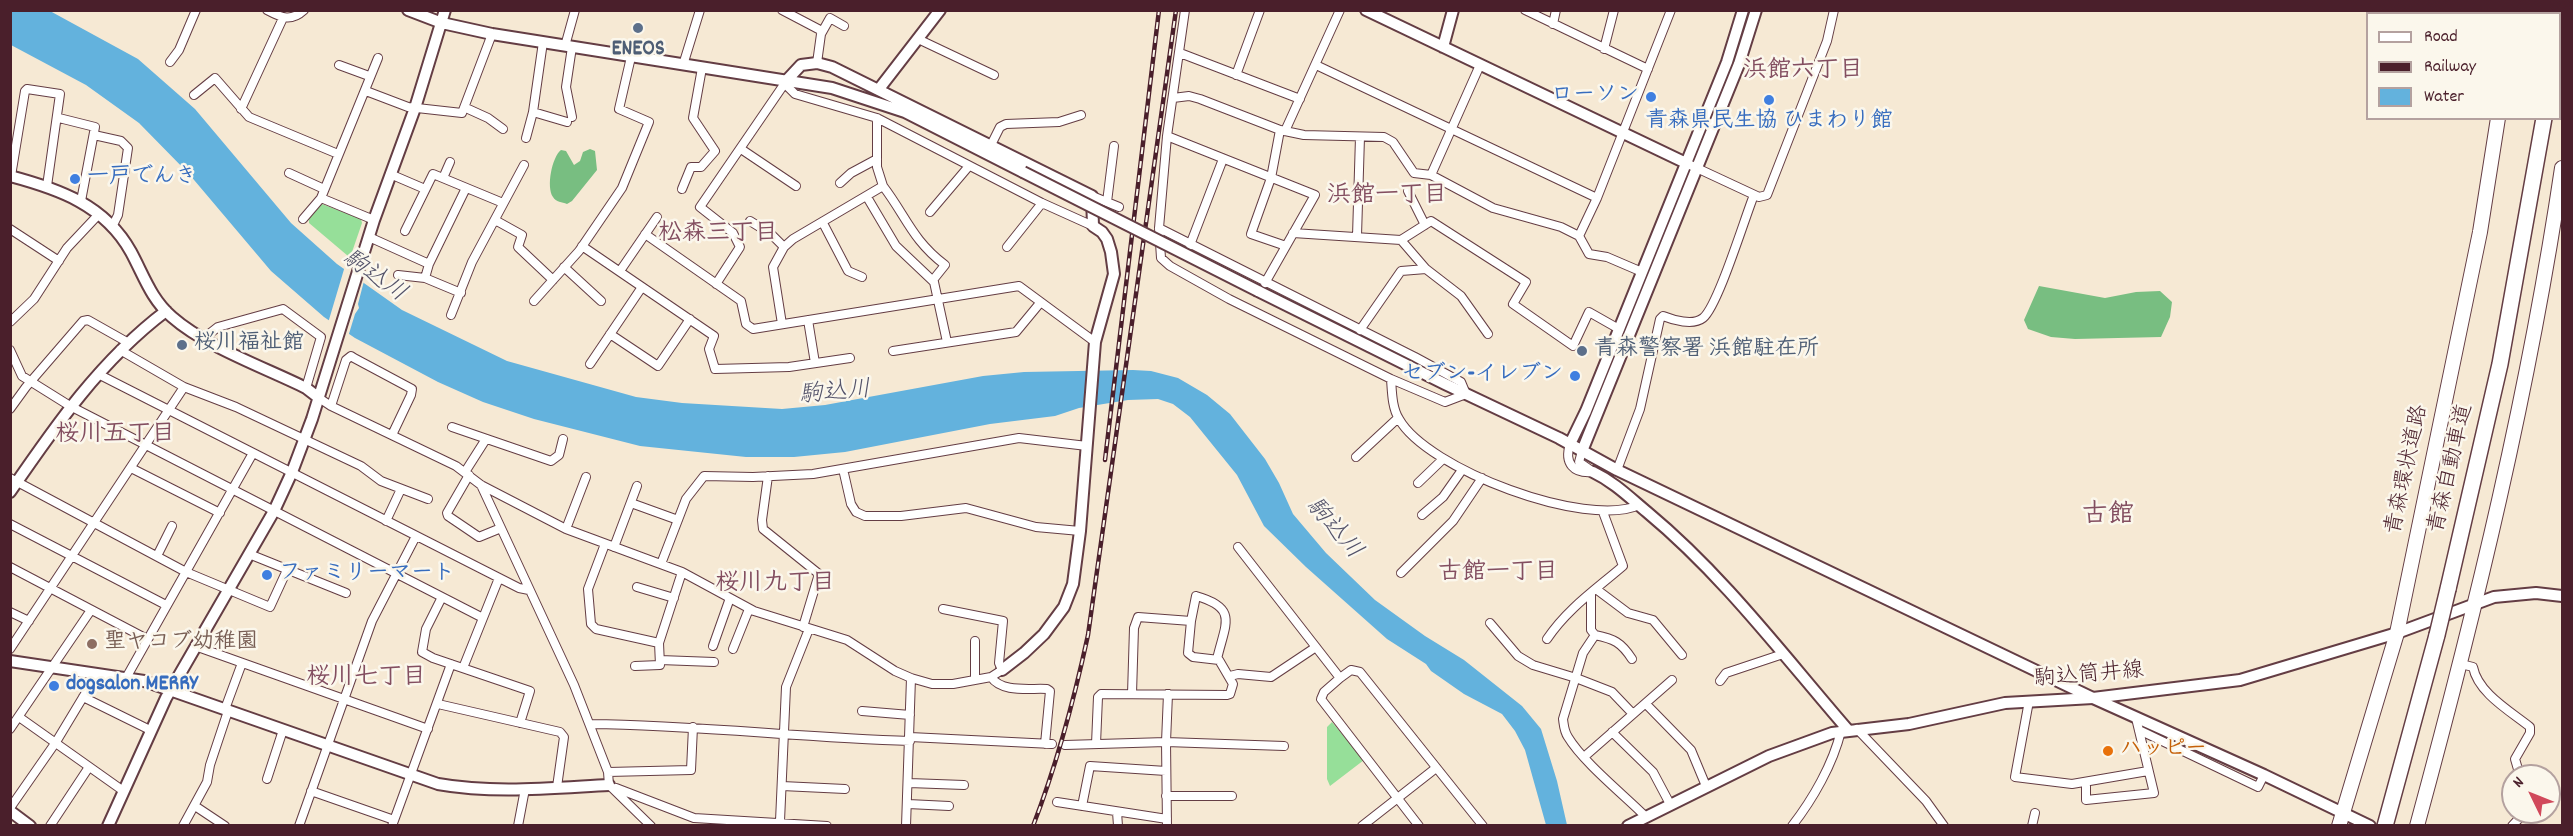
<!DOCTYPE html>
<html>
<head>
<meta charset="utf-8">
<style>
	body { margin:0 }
	#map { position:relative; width:2573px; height:836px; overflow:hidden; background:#f6e9d4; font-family:Dekko,sans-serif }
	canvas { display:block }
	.frame { position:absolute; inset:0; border:12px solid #4a1f2b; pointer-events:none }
	.legend { position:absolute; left:2366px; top:12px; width:195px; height:108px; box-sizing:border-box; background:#fbf7ec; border:2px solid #b4a19f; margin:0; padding:8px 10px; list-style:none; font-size:18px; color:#4a1f2b }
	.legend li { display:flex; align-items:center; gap:12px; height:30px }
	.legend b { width:30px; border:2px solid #b4a19f }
	.north { position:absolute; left:2501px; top:764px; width:60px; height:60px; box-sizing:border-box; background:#fbf7ec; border:2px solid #b4a19f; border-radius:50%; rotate:313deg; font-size:16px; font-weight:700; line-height:24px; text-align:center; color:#4a1f2b }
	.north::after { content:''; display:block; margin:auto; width:21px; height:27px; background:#d1495b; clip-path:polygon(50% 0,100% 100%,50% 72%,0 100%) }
</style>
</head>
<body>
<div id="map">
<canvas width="2573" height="836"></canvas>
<div class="frame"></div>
<ul class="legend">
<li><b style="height:8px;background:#fff"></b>Road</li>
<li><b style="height:8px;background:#4a1f2b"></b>Railway</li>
<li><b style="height:16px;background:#63b2dd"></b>Water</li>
</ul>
<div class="north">N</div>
</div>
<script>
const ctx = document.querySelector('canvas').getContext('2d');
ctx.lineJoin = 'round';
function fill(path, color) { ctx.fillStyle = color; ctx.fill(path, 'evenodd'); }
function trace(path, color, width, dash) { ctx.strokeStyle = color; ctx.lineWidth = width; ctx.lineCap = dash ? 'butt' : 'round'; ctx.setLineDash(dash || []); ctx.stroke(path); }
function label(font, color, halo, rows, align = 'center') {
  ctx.font = font + ' Dekko,"Klee One",sans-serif'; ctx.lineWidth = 5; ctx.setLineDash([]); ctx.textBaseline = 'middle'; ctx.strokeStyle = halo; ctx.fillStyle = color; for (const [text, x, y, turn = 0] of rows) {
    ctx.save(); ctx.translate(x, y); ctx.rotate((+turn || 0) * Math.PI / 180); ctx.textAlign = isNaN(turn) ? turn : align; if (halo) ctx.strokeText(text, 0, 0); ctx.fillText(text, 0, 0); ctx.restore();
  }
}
fill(new Path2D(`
	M322 204 361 219 362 223 351 255 348 256 309 223V218Z
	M1332 722 1364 760 1330 786 1327 779V727Z`), '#96df99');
fill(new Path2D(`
	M590 149 595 151 597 170 572 201 567 204C562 202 556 202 553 197 546 187 552 157 561 150L566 151 574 165 580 161 583 152Z
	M2039 286 2105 298 2136 292 2160 291 2172 302 2170 317 2161 337 2075 339 2051 337 2028 329 2024 320Z`), '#78be81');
fill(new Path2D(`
	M11 11H50L138 59 195 109 291 223 337 264 402 310 507 361 636 397 682 403 782 409 825 405 983 376 1024 372 1133 370 1151 371 1178 378 1207 395 1230 414 1265 459 1279 483 1293 514 1326 553 1375 600 1425 636 1464 660 1522 706 1541 729 1557 781 1567 825H1546L1525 750 1515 731 1502 714 1464 694 1431 671 1426 664 1387 639 1306 567 1264 526 1237 475 1190 417 1173 404 1158 399 1128 400 1079 408 1055 416 990 424 845 452 794 457H746L640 446 534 419 483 402 438 382 355 338 324 317 271 271 189 174 139 123 86 85 11 45Z`), '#63b2dd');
fill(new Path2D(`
	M345 266 364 281 358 304 359 308 355 314 348 337 328 323Z`), '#f6e9d4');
const minor = new Path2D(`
	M267 10C282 18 291 22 304 10
	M782 10 822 31
	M1525 10 1648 69
	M1553 24 1556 10
	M918 39 994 75
	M543 42 533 112 567 122
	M565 46 575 10
	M572 47 566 87 572 117
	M1604 49 1614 10
	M1180 53 1300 99
	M170 62 179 50 196 10
	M817 63 821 34 830 18 844 26
	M339 65 369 76
	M683 65 700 10
	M1316 65 1597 198
	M1236 75 1260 10
	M787 80 788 87 795 94 877 118 1042 203 1093 226
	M366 91 408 107 462 113 492 34
	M194 95 215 78 249 117 338 154
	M1173 98 1189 96 1200 99 1280 130 1304 135 1384 137 1393 142 1414 173 1431 175 1493 208 1561 227 1579 236 1589 254 1607 257 1642 272
	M466 108 488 118 503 129
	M241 109 283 18
	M59 118 95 127 81 201
	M1280 130 1271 178 1251 234 1286 246
	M1285 131 1340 10
	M94 135 121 141 128 148 118 215 112 227
	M1167 136 1315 195 1265 283
	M526 138 533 112
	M991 145 1000 127 1006 124 1059 122 1081 115
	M741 149 796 186
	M1686 163 1759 197 1767 195 1827 41 1834 10
	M289 173 324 189
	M390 174 425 189
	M1431 175 1480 65
	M11 176 25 91 27 89 60 94 47 186
	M443 178 450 162
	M840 183 851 173 877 159
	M883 186C906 216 912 240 945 265L933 280
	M682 189 691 167H701L715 151 693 118 702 68
	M1408 191 1425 225
	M1092 196 1119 207
	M867 197 896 246 934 282 947 342
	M321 198 374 220
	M1107 202 1114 146
	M930 212 969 166
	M303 219 321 198 378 58
	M495 220 522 235 518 247 553 280
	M750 221 771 234 784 247
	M823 223 848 271 862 277
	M1159 228 1415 357 1461 382 1466 394 1445 402 1391 379 1229 299 1170 266 1161 258 1159 228 1167 136 1185 10
	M10 229 59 261
	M405 231 433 174 503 203
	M1293 233 1401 240 1426 269 1461 296 1488 334
	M645 234 741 301 746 324 753 329 1019 286 1095 342
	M1357 236 1360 137
	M1579 236 1597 198 1671 10
	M369 237 429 264
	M1401 240 1431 221 1526 282 1513 304 1573 346 1589 312 1619 329
	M1190 245 1223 159
	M582 246 714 336 709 349 715 369 789 367 850 358
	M1007 247 1042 203
	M564 267 601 301
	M620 271 657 217
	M398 275 425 278 461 293
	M425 278 429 264 466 188
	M716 284 740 247 733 233 700 207 787 80
	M534 301 579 251 622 188 649 122 619 109 631 57
	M451 315 472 262 524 165
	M808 320 815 363
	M10 322 34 299 67 248 99 214
	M782 324 773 267 784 247 793 239 883 186 877 167V118
	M1360 330 1401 271 1426 269
	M610 334 658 366 690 319
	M204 338 218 327 283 309 321 337 306 388
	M10 350 22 376 70 406 483 618
	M120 350 184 387 236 407 361 466 381 481 428 499
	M893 351 1016 332 1040 303
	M590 364 642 287
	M98 374 519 588 529 590
	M1391 379C1392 392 1392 408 1399 419 1427 469 1586 529 1639 505
	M319 398 331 406 456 466 481 485 566 529 682 572 754 611 847 640 895 671 911 678 932 684H953L991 677 1002 670 999 663 1003 621 943 609
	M331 406 346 360 351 356 354 358 412 389 411 395 392 435
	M10 409 26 387 83 321 88 320 127 342
	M452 427 551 461 559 455 563 439
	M1570 444C1564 463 1573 474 1593 472
	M1582 451 1579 462 1592 471
	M1356 457 1398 418
	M131 468 220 513
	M843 469 851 504 856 512 865 516H901L966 508 1036 527 1080 531
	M1617 470 1640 409 1660 319 1663 316C1673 320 1693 326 1703 318 1718 306 1745 217 1754 195
	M465 472 486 439
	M469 475 447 513 448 516 479 537 501 528
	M768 476 762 520 763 529 819 574 803 627
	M10 478 186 572 270 607 287 570
	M1418 483 1443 459
	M481 485 574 685 608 772 609 785 651 826
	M631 503 678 520
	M1422 515 1443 497 1462 470
	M386 521 401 489
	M10 524 166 605
	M566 529 586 477
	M605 544 588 589 591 624 596 629 659 643
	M614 547 637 486
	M1238 547 1340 678 1351 670 1360 672 1483 826
	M249 554 346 593
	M157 556 172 526
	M661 564 686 499 704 476 753 477 813 474 1019 438 1087 446
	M10 567 147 639
	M1401 573 1453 521 1482 478
	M637 587 674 598
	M1596 589 1628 613 1653 620 1682 655
	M1591 594V630L1595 635
	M442 597 426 629 422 652 433 658 530 691 520 723
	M10 612 29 621
	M1191 621 1196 596C1239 608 1225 624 1217 659
	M1490 623 1518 656 1533 665 1576 678 1612 692 1633 714
	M1547 639C1567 609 1595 590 1623 566L1603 512
	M195 646 428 729
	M713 646 730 598
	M10 649 184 387
	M733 649 749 609
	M1632 659C1621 642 1614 639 1595 635L1583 653 1563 719C1564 726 1564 731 1568 737 1583 762 1624 795 1645 816
	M660 660 714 662
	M2461 664 2473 667C2478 693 2510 711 2530 727V733L2515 759 2520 776
	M635 666 660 665 659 643 682 572
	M463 668 499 578
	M1230 676 1238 674 1271 677 1316 647
	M991 677C1002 693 1029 688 1047 689L1050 691 1045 744
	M126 678 253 453
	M1340 678 1324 692 1321 699 1419 826
	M975 680V641
	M1720 681 1726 673 1783 654
	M1168 694 1166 742 1284 746
	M83 697 150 730
	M2029 701 2015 777 2072 784 2148 771
	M438 704 560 732 564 737 557 787
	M1646 704 1691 750 1706 786
	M225 709 242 663
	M862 711 910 715
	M19 717 122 790
	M591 724C698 725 803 738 910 741
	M10 729 91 610
	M1857 729 1926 801 1944 826
	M2139 730 2258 787 2264 775
	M1612 732 1653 772 1670 804
	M910 737 1052 744
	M1096 744 1098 697 1101 694 1227 695 1230 694 1233 684 1219 660 1193 657 1188 653 1191 621 1138 617 1134 628 1132 694
	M1065 745 1166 742 1167 826
	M1584 757 1672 680
	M608 772 691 770 693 727
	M267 779 283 730
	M909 783 964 785
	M2086 783V800L2154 793 2136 718
	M782 786 845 789
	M616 788 694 818 827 826
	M311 791 394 820
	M1166 796H1232
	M1057 802 1167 819
	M908 804 949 806
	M195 806 225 826
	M1082 806 1090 766 1166 771
	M10 808 56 742 97 674
	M1117 812 1118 826
	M780 821 786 687 809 629
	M50 826 89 767
	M183 826 207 782 210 765 228 711
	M299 826 372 621 416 536
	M392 826 451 664
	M518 826 525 789
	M906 826 911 678
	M1362 826 1436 768
	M1792 826C1813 799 1833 764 1841 731
	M2032 826 2035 813
	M2512 826 2525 812`);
const tertiary = new Path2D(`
	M408 10 442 23 492 34 832 88 905 112 1023 172
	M1366 10 1686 163
	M1443 47 1453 10
	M787 80 801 65 817 63 832 67 1092 196 1093 226 1102 232 1107 239 1111 252 1114 274 1095 342 1080 531 1073 584 1064 607 1044 634 1024 653 1002 670
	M879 89 940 10
	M10 176C59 189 105 205 131 252 144 276 151 299 172 317 206 347 266 368 306 388L319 398
	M1258 291 1445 384 1559 438 1617 470 2093 698 2264 775 2370 826
	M1570 444 1586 411 1727 62 1743 10
	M1582 451 1739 64 1756 10
	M1593 472C1614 482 1629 497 1647 512 1724 576 1783 655 1848 730
	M10 492C56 425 101 360 166 311
	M10 661 144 681 438 784C494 794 552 788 609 785
	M10 811 30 826
	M108 826 166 698 274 511 292 472 312 419 374 220 415 108 445 10`);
const secondary = new Path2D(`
	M1628 826 1769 756 1832 733 1909 724 2005 703 2093 698 2240 680 2397 633 2494 597 2536 593 2562 596`);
const trunk = new Path2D(`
	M2510 14V10
	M2339 826 2397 633 2480 232 2498 118
	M2417 826C2476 609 2529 391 2562 168`);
const motorway = new Path2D(`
	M2558 14V10
	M2448 589 2500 364 2544 118
	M2385 826 2437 635`);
trace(minor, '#643d44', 10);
trace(tertiary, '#643d44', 14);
trace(secondary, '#643d44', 14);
trace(trunk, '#643d44', 16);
trace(motorway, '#643d44', 18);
trace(minor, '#fff', 8);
trace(tertiary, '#fff', 10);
trace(secondary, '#fff', 10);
trace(trunk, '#fff', 14);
trace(motorway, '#fff', 15);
const rail = new Path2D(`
	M1105 460 1159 10
	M1033 826C1057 764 1074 700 1088 635L1176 10`);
trace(rail, '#4a1f2b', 4.5);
trace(rail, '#fbf7ec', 2, [7]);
const tertiaryBridge = new Path2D(`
	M1023 172 1258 291`);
const motorwayBridge = new Path2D(`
	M2437 635 2448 589`);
trace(tertiaryBridge, '#643d44', 14, []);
trace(motorwayBridge, '#643d44', 18, []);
trace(tertiaryBridge, '#fff', 10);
trace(motorwayBridge, '#fff', 15);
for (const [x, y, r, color] of [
	[638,28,6,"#5c6f8a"],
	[1651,97,6,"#3f7fe0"],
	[1769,100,6,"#3f7fe0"],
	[75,179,6,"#3f7fe0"],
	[182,345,6,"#5c6f8a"],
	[1582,351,6,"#5c6f8a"],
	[1575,376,6,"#3f7fe0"],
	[267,575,6,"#3f7fe0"],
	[92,644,6,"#8d6e63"],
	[54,686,6,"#3f7fe0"],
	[2108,751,6,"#e8710a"]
]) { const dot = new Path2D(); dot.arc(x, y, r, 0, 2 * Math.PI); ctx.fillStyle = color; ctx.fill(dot); trace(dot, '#fbf7ec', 2); }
label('bold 22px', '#4e5e75', '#fbf7ec', [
	["ENEOS",638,51,"center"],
	["桜川福祉館",194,345],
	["青森警察署 浜館駐在所",1594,351]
], 'left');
label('bold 22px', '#366cbe', '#fbf7ec', [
	["ローソン",1639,97,"right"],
	["青森県民生協 ひまわり館",1769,123,"center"],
	["一戸でんき",87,179],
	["セブン-イレブン",1563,376,"right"],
	["ファミリーマート",279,575],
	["dogsalon MERRY",66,686]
], 'left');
label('22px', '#4a1f2b', '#fbf7ec', [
	["青森自動車道",2453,469,-77],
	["青森環状道路",2409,470,-78],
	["駒込筒井線",2089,677,-5]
]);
label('bold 22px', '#785e54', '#fbf7ec', [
	["聖ヤコブ幼稚園",104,644]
], 'left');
label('bold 22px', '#c56008', '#fbf7ec', [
	["ハッピー",2120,751]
], 'left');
label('bold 24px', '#834e60', '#fbf7ec', [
	["浜館六丁目",1803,73],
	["浜館一丁目",1387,198],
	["松森三丁目",718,236],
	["桜川五丁目",115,437],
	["古館一丁目",1498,575],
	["桜川九丁目",775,586],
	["桜川七丁目",366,680]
]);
label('italic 24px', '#535269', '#fbf7ec', [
	["駒込川",373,278,35],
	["駒込川",835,395,-5],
	["駒込川",1332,530,49]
]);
label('bold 26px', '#834e60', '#fbf7ec', [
	["古館",2108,517]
]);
</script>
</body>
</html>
